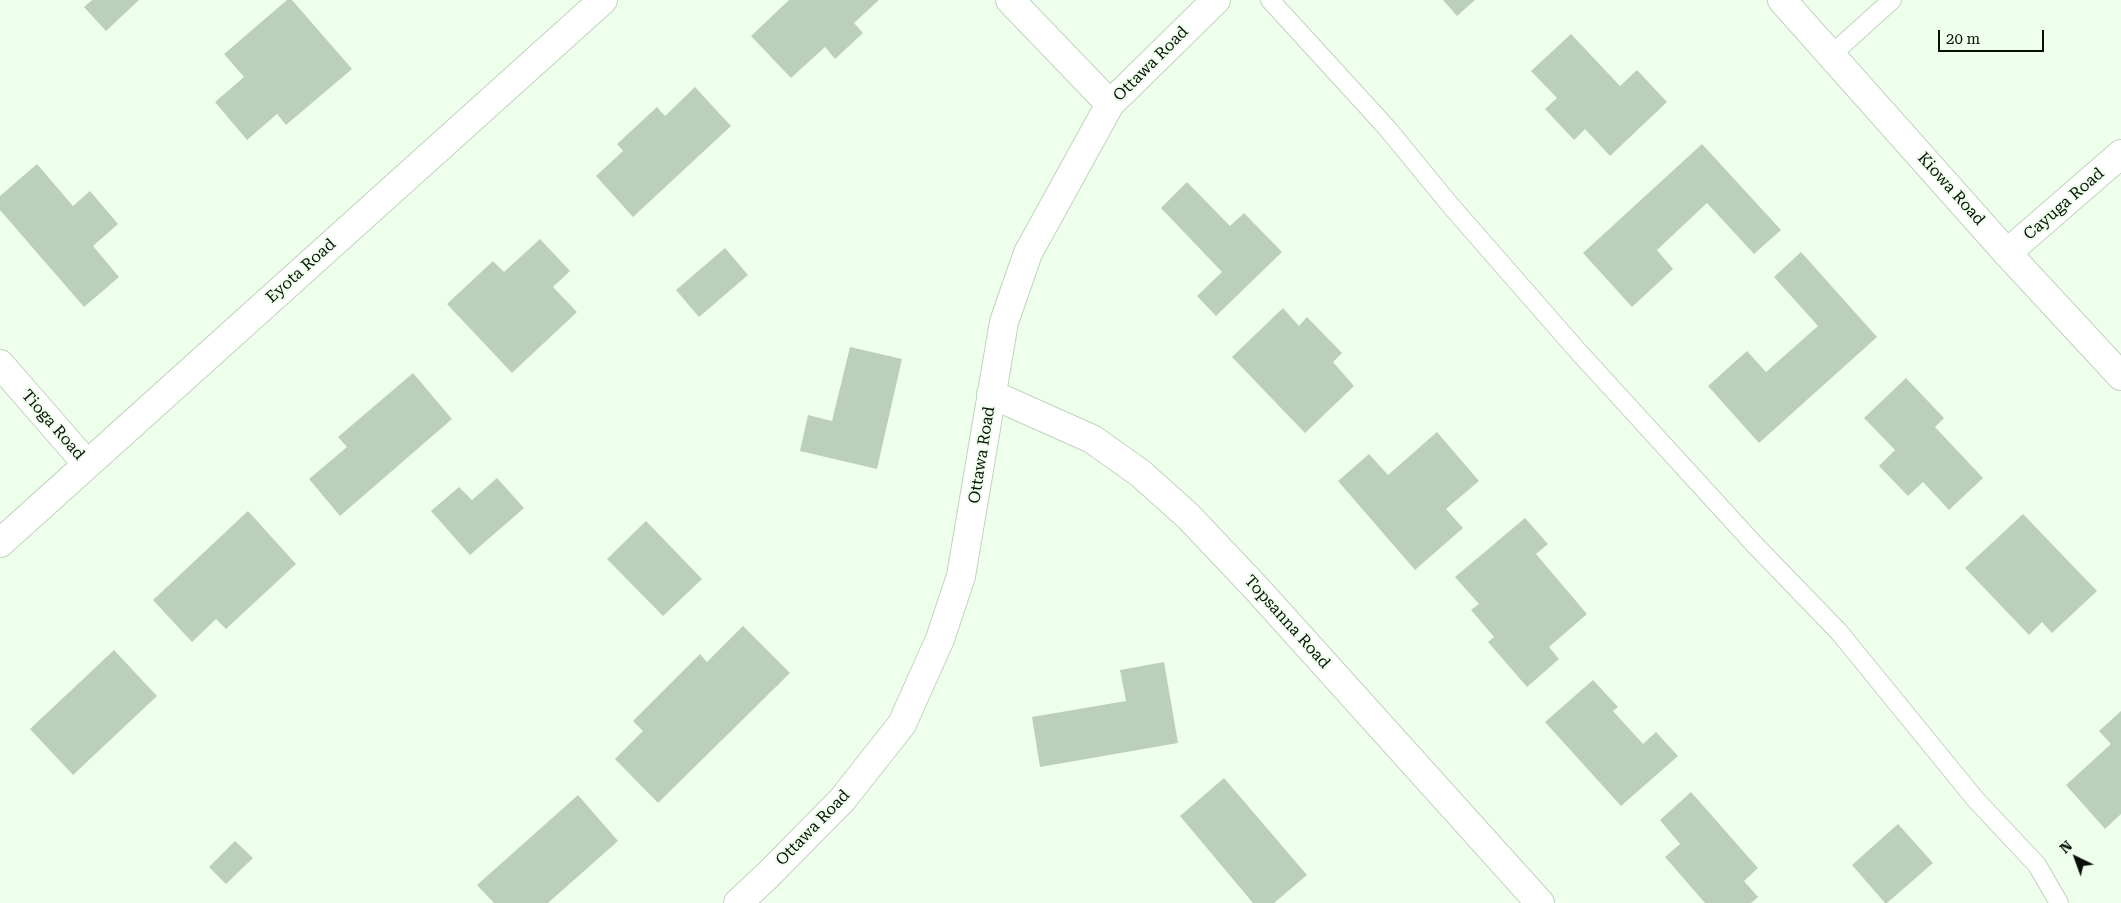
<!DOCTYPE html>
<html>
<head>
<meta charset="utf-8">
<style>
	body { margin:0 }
	#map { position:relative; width:2121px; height:903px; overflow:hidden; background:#eeffec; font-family:"Roboto Serif",serif }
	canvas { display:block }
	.north { position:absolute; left:2051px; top:833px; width:50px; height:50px; -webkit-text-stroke:4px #eeffec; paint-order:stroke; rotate:318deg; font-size:14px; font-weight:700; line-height:20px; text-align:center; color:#091008 }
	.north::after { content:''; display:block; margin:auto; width:18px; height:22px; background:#091008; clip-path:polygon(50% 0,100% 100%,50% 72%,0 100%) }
	.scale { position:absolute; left:1938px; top:30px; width:106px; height:22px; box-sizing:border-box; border:2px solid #091008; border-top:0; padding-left:6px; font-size:15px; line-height:18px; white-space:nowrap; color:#091008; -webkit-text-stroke:4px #eeffec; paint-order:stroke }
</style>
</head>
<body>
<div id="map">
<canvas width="2121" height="903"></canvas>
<div class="north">N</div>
<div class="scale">20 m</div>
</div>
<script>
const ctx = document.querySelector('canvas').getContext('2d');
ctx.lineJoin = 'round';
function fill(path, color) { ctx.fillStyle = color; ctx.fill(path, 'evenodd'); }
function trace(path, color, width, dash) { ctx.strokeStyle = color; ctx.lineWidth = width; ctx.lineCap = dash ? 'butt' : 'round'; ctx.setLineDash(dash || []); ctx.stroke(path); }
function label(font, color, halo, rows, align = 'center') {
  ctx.font = font + ' "Roboto Serif",serif'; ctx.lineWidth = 4; ctx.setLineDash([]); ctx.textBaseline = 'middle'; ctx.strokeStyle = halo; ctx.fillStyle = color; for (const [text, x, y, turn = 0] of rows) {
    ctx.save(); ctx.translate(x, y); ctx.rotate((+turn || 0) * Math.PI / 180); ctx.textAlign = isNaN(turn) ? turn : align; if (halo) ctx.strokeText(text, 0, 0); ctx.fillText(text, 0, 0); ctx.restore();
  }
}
fill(new Path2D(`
	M92 0H139L106 31 84 7Z
	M287 0H292L352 69 286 125 277 114 247 140 215 102 244 77 224 54Z
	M789 0H879L854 23 863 33 835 59 825 47 791 78 751 36Z
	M1443 0H1475L1457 16Z
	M1571 34 1620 86 1637 70 1667 102 1610 156 1585 129 1574 140 1545 109 1557 98 1531 71Z
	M695 87 731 126 633 217 596 176 623 151 617 144 657 107 665 116Z
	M1702 144 1781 230 1754 254 1707 203 1657 250 1673 269 1632 307 1583 253Z
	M37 164 73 206 90 191 118 224 93 246 119 277 84 307 0 210V196Z
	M1187 182 1230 226 1244 213 1282 252 1216 316 1197 296 1222 272 1161 208Z
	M540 239 570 271 553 287 577 312 512 373 447 304 493 261 504 272Z
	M725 248 748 275 699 317 676 290Z
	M1801 252 1877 337 1759 443 1708 386 1747 351 1766 372 1818 326 1774 277Z
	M1283 308 1299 326 1307 317 1342 353 1333 362 1354 386 1305 433 1232 357Z
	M850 347 902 359 877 469 800 451 808 415 832 421Z
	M413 373 452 419 340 516 309 479 347 447 338 437Z
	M1906 378 1944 418 1935 427 1983 478 1949 510 1923 482 1908 496 1879 466 1895 450 1864 418Z
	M1437 432 1479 481 1446 509 1463 528 1415 570 1338 481 1369 454 1388 475Z
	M497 478 524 508 470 555 431 511 459 487 472 500Z
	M248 511 296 564 226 629 216 619 192 642 153 600Z
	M2023 514 2097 591 2052 633 2042 622 2029 635 1965 568Z
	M1525 518 1548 544 1536 554 1587 614 1549 647 1559 659 1527 687 1488 642 1494 637 1471 610 1479 604 1455 577Z
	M646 521 702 579 663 616 607 559Z
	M743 626 790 673 658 803 615 759 643 731 633 721 700 654 707 662Z
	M114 650 157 696 73 775 30 729Z
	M1164 662 1178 743 1040 767 1032 717 1126 701 1120 670Z
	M1593 680 1618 707 1613 711 1643 744 1656 732 1678 756 1621 806 1545 722Z
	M2121 711V814L2105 829 2066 785 2111 744 2099 731Z
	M1224 778 1307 875 1274 903H1253L1180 816Z
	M1691 792 1758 868 1744 881 1758 897 1751 903H1705L1665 857 1680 844 1660 820Z
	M578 795 618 841 548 903H494L477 885Z
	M1898 824 1933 863 1887 903H1885L1852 865Z
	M235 841 253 858 226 884 209 867Z`), '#bbd0b9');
const service = new Path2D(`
	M1270 0 1387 128 1451 206 1576 349 1754 544 1839 632 1976 800 2037 865 2059 903
	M1831 55 1892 0`);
const minor = new Path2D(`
	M1010 0 1110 104
	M2007 253 2121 154
	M0 364 87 464
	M991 394 1092 439 1140 473 1188 516 1257 589 1540 903
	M0 543 603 0
	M738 903 768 875 842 800 902 724 940 639 961 576 1004 322 1028 253 1110 104 1216 0`);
const tertiary = new Path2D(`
	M1782 0 2007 253 2121 376`);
trace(service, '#bfd4bd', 20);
trace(minor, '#bfd4bd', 30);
trace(tertiary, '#bfd4bd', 30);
trace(service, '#fff', 18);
trace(minor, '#fff', 28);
trace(tertiary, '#fff', 28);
label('16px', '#091008', '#eeffec', [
	["Ottawa Road",1151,64,-45],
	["Kiowa Road",1951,189,48],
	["Cayuga Road",2064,204,-41],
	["Eyota Road",301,271,-42],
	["Tioga Road",53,425,49],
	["Ottawa Road",982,455,-81],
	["Topsanna Road",1287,622,48],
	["Ottawa Road",813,828,-46]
]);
</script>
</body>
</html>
